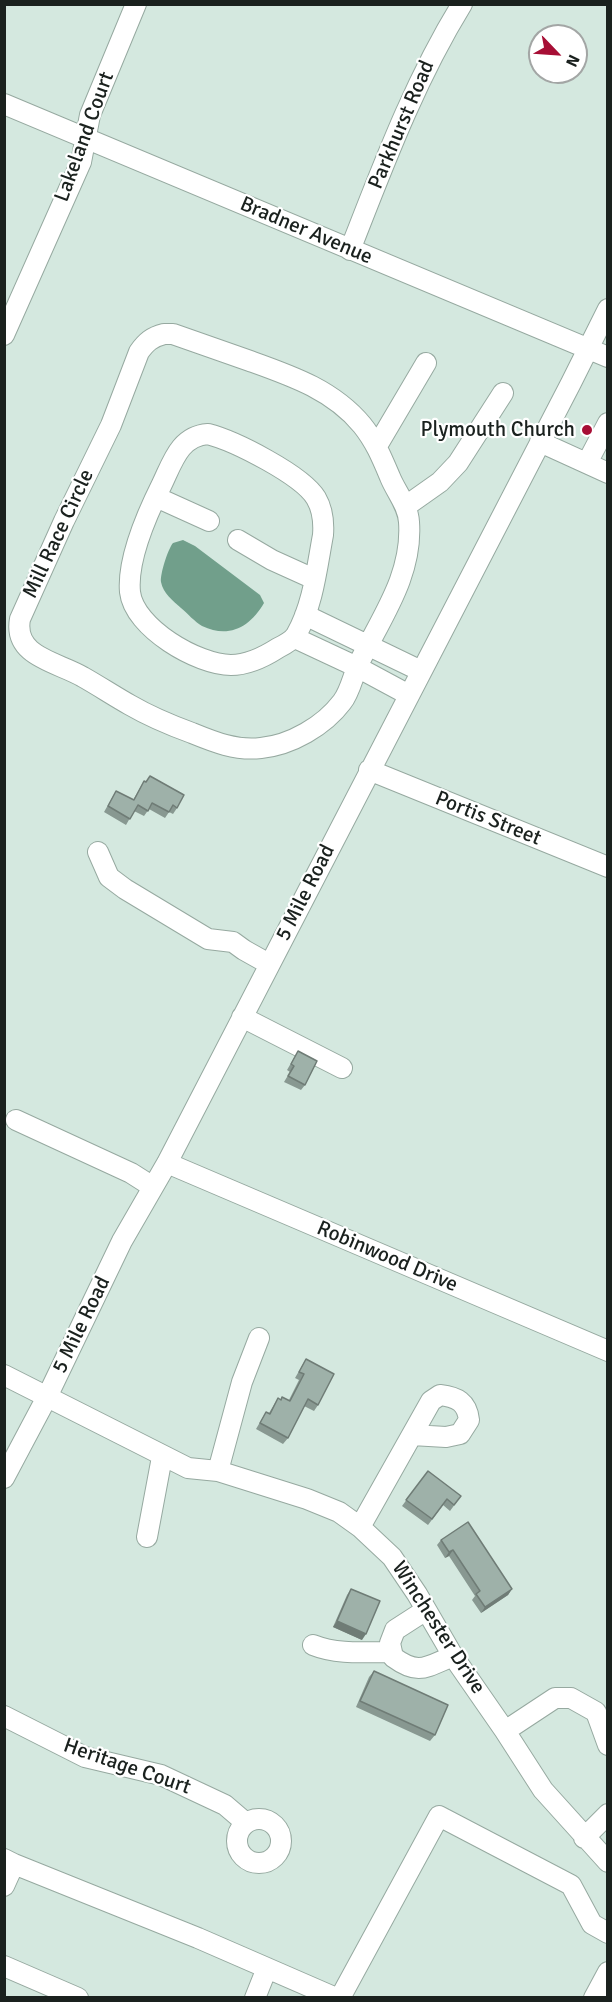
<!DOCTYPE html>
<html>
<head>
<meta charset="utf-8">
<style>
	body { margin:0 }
	#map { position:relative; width:612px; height:2002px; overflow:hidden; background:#d4e8df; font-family:Signika,sans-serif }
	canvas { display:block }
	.frame { position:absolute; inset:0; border:6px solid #1a211e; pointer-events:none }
	.north { position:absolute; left:528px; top:24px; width:60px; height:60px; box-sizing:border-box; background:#fff; border:2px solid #a3a6a5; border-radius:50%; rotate:115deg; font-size:16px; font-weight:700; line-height:24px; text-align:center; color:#1a211e }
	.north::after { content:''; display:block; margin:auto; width:21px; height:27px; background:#a70e35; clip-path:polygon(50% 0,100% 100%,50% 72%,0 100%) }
</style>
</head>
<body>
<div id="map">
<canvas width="612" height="2002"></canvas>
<div class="frame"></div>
<div class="north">N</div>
</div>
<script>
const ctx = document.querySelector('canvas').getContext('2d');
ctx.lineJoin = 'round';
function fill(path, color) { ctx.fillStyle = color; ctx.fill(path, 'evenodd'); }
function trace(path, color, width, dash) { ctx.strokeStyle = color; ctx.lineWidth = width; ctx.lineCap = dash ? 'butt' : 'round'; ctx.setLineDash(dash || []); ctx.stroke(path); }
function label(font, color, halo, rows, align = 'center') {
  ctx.font = font + ' Signika,sans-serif'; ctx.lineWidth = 4.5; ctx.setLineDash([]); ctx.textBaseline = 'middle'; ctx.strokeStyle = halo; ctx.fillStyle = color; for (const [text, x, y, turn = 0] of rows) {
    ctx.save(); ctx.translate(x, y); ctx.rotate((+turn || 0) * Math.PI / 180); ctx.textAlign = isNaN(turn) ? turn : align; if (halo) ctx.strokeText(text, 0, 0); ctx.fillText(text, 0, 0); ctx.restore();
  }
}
fill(new Path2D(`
	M183 540 195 546 260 595 264 603C250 627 229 639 202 626 195 622 187 613 181 608 173 601 163 593 161 582 160 574 168 549 173 543Z`), '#719f8b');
const minor = new Path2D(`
	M4 104 608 357
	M350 250C383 166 414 82 462 4
	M164 334H173C199 343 224 352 250 361 292 376 333 390 362 425 375 441 382 458 390 477 396 492 408 505 409 522 413 576 380 619 358 665 353 676 350 692 342 702 324 726 291 745 261 748 236 751 214 742 192 733 170 725 149 716 130 705 114 696 99 686 83 677 58 662 13 657 20 619L64 521 111 425 139 352C146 342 152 337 164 334Z
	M4 335 81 162 90 115 136 4
	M208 434C235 441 302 475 316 498 323 510 324 522 323 535 317 567 313 606 296 635 292 641 284 645 278 648 264 657 247 665 231 665 198 665 134 628 130 592 127 560 148 512 162 484 173 461 180 436 208 434Z
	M540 442 608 473
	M377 446 426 363
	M587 463 608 423
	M156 497 209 521
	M406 506 440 482 458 463 503 393
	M238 540 272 560 314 579
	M305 615 421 671
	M295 638 357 667 409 695
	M369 770 608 867
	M98 852 109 877 125 889 208 939 233 942 244 950 269 964
	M242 1017 342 1068
	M16 1120 131 1173 153 1187
	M167 1163 608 1351
	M4 1375 188 1468 218 1471 307 1499 339 1512 360 1527 392 1557 417 1594 453 1656 505 1731 543 1790 608 1862
	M218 1471 242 1382 259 1338
	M4 1478 47 1397 122 1241 167 1163 571 383 608 309
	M360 1527 431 1401 440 1395C457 1397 467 1402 469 1420L460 1434 446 1437 412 1435
	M147 1537 162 1457
	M426 1610 395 1630 390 1643 393 1657C419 1676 426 1667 453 1656
	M313 1645C338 1655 365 1652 392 1652
	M4 1716 85 1757 161 1775 225 1805 246 1823
	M505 1731 555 1698H571L596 1712 608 1745
	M237 1841a22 22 0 1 1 44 0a22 22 0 1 1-44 0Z
	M584 1838 608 1814
	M4 1859 14 1864 4 1886
	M14 1864 198 1938 336 1998
	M4 1966 78 1998
	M255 1998 267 1968
	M340 1998 439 1816 571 1885 592 1924 608 1933
	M594 1998 608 1972`);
trace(minor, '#96a9a0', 22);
trace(minor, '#fff', 20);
fill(new Path2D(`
	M150 776 177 808 173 814 169 812 165 818 149 809 144 816 134 811 126 825 104 812 116 791 133 800 144 781 146 782Z
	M298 1051 305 1085 301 1090 284 1082 290 1072 287 1070Z
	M306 1359 318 1405 314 1411 304 1406 288 1438 283 1444 256 1429 266 1412 269 1413 278 1398 280 1400H289L299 1380 295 1378Z
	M428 1471 461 1496 450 1511 443 1505 428 1525 402 1506Z
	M441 1540 512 1589 508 1595 481 1613 472 1600 475 1596 449 1556 445 1558 437 1545Z
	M351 1589 362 1640 333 1627 347 1595Z
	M374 1671 435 1735 430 1741 356 1707 369 1677Z`), '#889891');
fill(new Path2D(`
	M453 1550 449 1556 445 1558 449 1552Z
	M512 1589 508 1595 481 1613 485 1607Z
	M337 1621 366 1634 362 1640 333 1627Z`), '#6f7c76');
const building = new Path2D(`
	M150 776 184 795 177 808 173 805 169 812 152 803 148 811 138 805 130 819 108 806 116 791 134 800 144 781 146 782Z
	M298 1051 317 1061 305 1085 288 1076 294 1066 291 1064Z
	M306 1359 334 1374 318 1405 308 1399 288 1438 260 1423 266 1412 270 1414 278 1398 281 1400 282 1397 290 1401 304 1374 299 1372Z
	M428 1471 461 1496 454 1505 447 1499 432 1519 406 1500Z
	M468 1522 512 1589 485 1607 476 1594 480 1591 453 1550 449 1552 441 1540Z
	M351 1589 380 1601 366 1634 337 1621Z
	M374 1671 448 1705 435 1735 360 1701Z`);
fill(building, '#9eb1a9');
trace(building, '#6f7c76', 1.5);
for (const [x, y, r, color] of [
	[587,430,6,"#a70e35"]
]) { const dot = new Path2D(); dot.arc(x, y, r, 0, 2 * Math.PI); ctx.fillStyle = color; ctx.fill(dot); trace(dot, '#fff', 2); }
label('21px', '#1a211e', '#fff', [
	["Parkhurst Road",402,125,-67],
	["Lakeland Court",85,137,-70],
	["Bradner Avenue",306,231,23],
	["Mill Race Circle",59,534,-65],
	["Portis Street",488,819,22],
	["5 Mile Road",306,893,-63],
	["Robinwood Drive",387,1257,23],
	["5 Mile Road",82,1325,-64],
	["Winchester Drive",438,1628,57],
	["Heritage Court",127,1767,19]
]);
label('21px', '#1a211e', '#fff', [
	["Plymouth Church",575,430]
], 'right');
</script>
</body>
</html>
